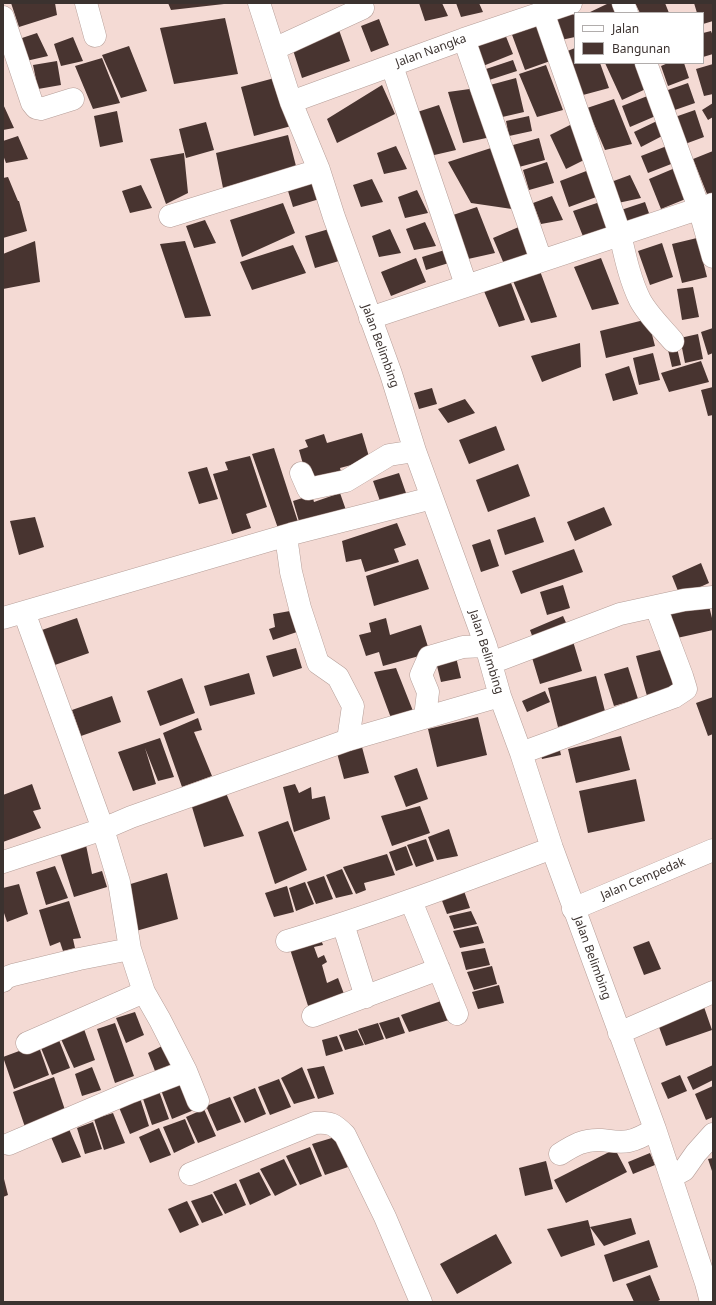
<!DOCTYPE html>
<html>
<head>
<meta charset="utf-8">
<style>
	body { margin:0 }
	#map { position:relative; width:716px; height:1305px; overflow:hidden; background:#f4dad4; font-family:"Noto Sans",sans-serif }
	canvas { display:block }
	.frame { position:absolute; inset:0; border:4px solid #3b322f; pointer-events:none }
	.legend { position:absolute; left:574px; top:12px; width:130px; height:52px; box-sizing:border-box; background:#fff; border:1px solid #b1adac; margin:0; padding:5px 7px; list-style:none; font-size:12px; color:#3b322f }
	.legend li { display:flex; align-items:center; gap:8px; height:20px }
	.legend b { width:20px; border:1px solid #b1adac }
</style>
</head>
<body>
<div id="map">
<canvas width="716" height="1305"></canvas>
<div class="frame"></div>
<ul class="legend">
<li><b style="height:5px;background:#fff"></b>Jalan</li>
<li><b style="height:11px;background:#483430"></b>Bangunan</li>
</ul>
</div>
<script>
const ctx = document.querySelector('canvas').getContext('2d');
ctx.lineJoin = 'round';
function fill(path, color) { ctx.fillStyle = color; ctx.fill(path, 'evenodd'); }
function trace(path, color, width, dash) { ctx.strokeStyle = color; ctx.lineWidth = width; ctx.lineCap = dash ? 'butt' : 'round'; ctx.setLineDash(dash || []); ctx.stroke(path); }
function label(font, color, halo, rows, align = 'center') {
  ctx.font = font + ' "Noto Sans",sans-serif'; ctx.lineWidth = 4; ctx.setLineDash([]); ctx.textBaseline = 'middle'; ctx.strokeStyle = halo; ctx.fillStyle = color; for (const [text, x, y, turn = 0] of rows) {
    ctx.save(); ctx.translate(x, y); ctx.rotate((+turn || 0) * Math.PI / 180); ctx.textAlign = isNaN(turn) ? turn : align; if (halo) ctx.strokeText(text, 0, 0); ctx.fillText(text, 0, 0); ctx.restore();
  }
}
fill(new Path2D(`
	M11 3H55L57 15 19 27Z
	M168 3H224V4L171 10Z
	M419 3H442L448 16 425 21Z
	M456 3H479L483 12 461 17Z
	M609 3H612L617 13H588Z
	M635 3H665L669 13H640Z
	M694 3H713V21L703 24V13H697Z
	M572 12 575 17V37L561 40 554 19Z
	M225 18 238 74 174 84 160 28Z
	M379 19 389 45 371 52 361 26Z
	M539 21 553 60 525 70 511 32Z
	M503 29 513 54 483 66 473 40Z
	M339 30 350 61 302 78 292 47Z
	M711 31 713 36V54L703 57V33Z
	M37 33 48 56 26 61 19 39Z
	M73 37 83 61 61 66 54 44Z
	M129 46 147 91 121 98 102 55Z
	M575 48V63H600L609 88 583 95 565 52Z
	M102 58 120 103 93 109 75 66Z
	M513 60 517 71 486 81 483 70Z
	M57 61 61 85 38 89 33 65Z
	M605 63H636L648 88 622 100Z
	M668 63H684L689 78 668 86 661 66Z
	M713 64V94L704 96 696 69Z
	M546 65 563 110 537 117 519 74Z
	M282 76 295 125 254 136 241 87Z
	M516 78 524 112 498 118 490 85Z
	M688 83 695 103 672 111 665 91Z
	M382 85 395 114 337 143 327 119Z
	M477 88 491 137 463 143 448 92Z
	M650 95 658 115 630 127 622 106Z
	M614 99 632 144 605 150 587 108Z
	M713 103V117L708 120 702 110Z
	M3 104 14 128 3 130Z
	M439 105 456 150 430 156 411 114Z
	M695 110 704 137 685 144 675 117Z
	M117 111 123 142 100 147 94 116Z
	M529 116 532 131 509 136 506 121Z
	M659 120 666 134 641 147 634 132Z
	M206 122 214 150 186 158 179 129Z
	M574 123 590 157 566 169 550 135Z
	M288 135 296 166 223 188 216 153Z
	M18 136 28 159 6 163 3 155V141Z
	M539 138 545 160 519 167 513 145Z
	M672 144 679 161 648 173 641 156Z
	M396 146 407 169 384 174 377 153Z
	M491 148 512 209 471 203 448 162Z
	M713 151V197L709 199 693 159Z
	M184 153 188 193 166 204 150 159Z
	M547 162 554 183 529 190 523 170Z
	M675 168 688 198 661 209 649 179Z
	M589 170 599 196 569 207 560 181Z
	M630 175 641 198 618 203 611 182Z
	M8 177 18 201H19L27 231 3 238V178Z
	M372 179 383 202 361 207 353 185Z
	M320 180 326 197 293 207 288 191Z
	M141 185 152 208 130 213 122 191Z
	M417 190 428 213 405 218 398 197Z
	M552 196 563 220 541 224 533 203Z
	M600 202 610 229 584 239 573 211Z
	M645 202 650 216 626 224 621 210Z
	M283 203 295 233 242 257 230 220Z
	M477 207 495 253 468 259 450 216Z
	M205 220 216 243 194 248 186 226Z
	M425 222 436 246 414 250 406 229Z
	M521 226 532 252 504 264 493 238Z
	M329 229 339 261 315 268 305 236Z
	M390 229 401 253 379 257 372 236Z
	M697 238 707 277 682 283 672 244Z
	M35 241 40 282 3 289V254Z
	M185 241 211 316 185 318 160 244Z
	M662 243 673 277 650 285 638 251Z
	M293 245 306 273 252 290 240 262Z
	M448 249 452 262 426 270 422 257Z
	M416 258 426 282 391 296 381 272Z
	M601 258 619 304 592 310 574 267Z
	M540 271 557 317 531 323 513 281Z
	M508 275 525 320 499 327 481 284Z
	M693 287 699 317 682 320 677 289Z
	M648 319 655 346 606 358 600 331Z
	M713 328V353L708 355 701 332Z
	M698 334 703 359 685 363 680 338Z
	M580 343 581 367 542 382 531 356Z
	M677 348 681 365 672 367 668 350Z
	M653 353 660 380 639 385 633 358Z
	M701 361 709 382 669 392 661 373Z
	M629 366 638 394 613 401 605 374Z
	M713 387V415L708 416 701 390Z
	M432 388 437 404 419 409 414 393Z
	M465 399 475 413 448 423 438 409Z
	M496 426 505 450 469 464 459 440Z
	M362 433 370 460 340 468 342 476 309 485 299 450 308 447 305 440 324 434 327 443Z
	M274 448 300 528 280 534 252 454Z
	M250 456 267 507 246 514 251 528 232 534 213 474 228 470 225 462Z
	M518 464 530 496 488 512 476 480Z
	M207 467 218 499 199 504 188 472Z
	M399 473 406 493 380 501 373 481Z
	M340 493 347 513 301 528 293 501 312 495 314 502Z
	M604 507 612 525 575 541 567 522Z
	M35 517 44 547 19 555 10 521Z
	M535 517 544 542 505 555 497 530Z
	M397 523 406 545 394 549 399 562 365 572 361 559 346 562 342 541Z
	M490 539 499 566 481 572 472 545Z
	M574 549 583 572 521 594 512 571Z
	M418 559 429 589 374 606 366 576Z
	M701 563 709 583 680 596 672 576Z
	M563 585 570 608 547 615 540 592Z
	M708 602 713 622V630L677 638 670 611Z
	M290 611 297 632 273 640 269 629 275 627 273 614Z
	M563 616 568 627 534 641 530 630Z
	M77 618 89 653 52 666 39 631Z
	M386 618 390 635 421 625 430 653 383 666 379 652 366 656 359 635 371 632 369 623Z
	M572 638 582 671 540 684 530 651Z
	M296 648 302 668 273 677 266 656Z
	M664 649 675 688 647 696 636 656Z
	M455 653 461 678 441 682 435 658Z
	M628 667 638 699 614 706 604 674Z
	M396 668 413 711 391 718 374 672Z
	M249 673 255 694 210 706 204 686Z
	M596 676 606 715 558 727 548 688Z
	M182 678 195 713 160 726 147 691Z
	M545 691 550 702 527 712 522 701Z
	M112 696 121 722 81 736 72 710Z
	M713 697V734L708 736 696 703Z
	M478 717 487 755 437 767 428 729Z
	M198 718 202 730 194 732 212 776 182 787 163 733Z
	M621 736 630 770 576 783 568 749Z
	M160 738 174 777 158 781 145 748 156 784 133 791 118 752Z
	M559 746 561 755 542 759 540 750Z
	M362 747 369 773 344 779 337 753Z
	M417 768 428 799 406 807 394 776Z
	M636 779 645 821 588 833 579 791Z
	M32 784 41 809 33 811 41 828 3 842V795Z
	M295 784 299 793 311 787 312 799 325 796 330 819 294 832 283 787Z
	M226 793 244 836 204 847 192 807Z
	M420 806 430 833 392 846 381 816Z
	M288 821 307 870 275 884 258 832Z
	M449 829 458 856 437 860 428 837Z
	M426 839 434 861 416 867 407 845Z
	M86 845 92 874 102 871 107 887 74 897 60 853Z
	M406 846 413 865 396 871 389 852Z
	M387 854 395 875 364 883 366 890 356 894 343 867Z
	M55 866 68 898 46 905 36 872Z
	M342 869 353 894 336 898 326 875Z
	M167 873 178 919 136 931 124 886Z
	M324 876 333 899 316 904 307 882Z
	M305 882 314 904 296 911 289 888Z
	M19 884 28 914 7 922 3 910V888Z
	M287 886 294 912 274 917 265 893Z
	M464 891 470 908 447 914 441 898Z
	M69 901 81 938 73 939 75 948 63 951 60 942 50 946 39 910Z
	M471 911 477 924 454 929 449 916Z
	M478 926 484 943 460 948 453 931Z
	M319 934 323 945 314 947 318 958 324 955 327 962 322 965 327 983 338 978 344 994 309 1009 289 946Z
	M649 941 661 969 644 975 633 947Z
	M485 948 490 965 466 970 461 952Z
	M492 966 497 984 474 990 467 972Z
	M499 985 504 1003 478 1009 472 992Z
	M441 1001 449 1020 409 1032 401 1015Z
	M703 1004 712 1030 666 1046 656 1019Z
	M135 1012 144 1035 126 1043 116 1018Z
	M399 1017 405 1033 386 1039 379 1023Z
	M115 1023 134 1076 115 1083 97 1029Z
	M378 1023 384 1039 365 1045 358 1029Z
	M84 1029 95 1060 74 1068 61 1039Z
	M357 1030 364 1045 345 1050 339 1035Z
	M57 1035 70 1068 52 1075 39 1043Z
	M337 1036 343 1051 326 1056 322 1040Z
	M168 1043 176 1063 155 1071 148 1053Z
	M38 1044 49 1075 14 1089 3 1057Z
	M713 1065V1080L693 1090 687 1077Z
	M324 1066 334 1094 318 1099 307 1069Z
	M92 1067 101 1090 82 1096 75 1074Z
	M302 1067 315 1098 294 1104 281 1078Z
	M680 1075 687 1091 668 1099 661 1083Z
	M54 1077 66 1113 25 1127 13 1092Z
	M279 1079 291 1107 270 1115 258 1087Z
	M181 1081 194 1110 172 1119 161 1090Z
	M713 1086V1117L706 1120 695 1094Z
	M255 1088 266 1114 245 1123 233 1097Z
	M159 1091 169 1119 152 1125 142 1096Z
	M230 1097 241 1122 217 1131 206 1106Z
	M140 1098 149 1126 130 1134 118 1105Z
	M204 1109 216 1136 198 1143 186 1117Z
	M113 1113 125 1143 104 1150 94 1119Z
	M185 1119 195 1143 174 1153 163 1127Z
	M93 1122 102 1149 85 1154 77 1128Z
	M159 1128 171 1155 150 1163 139 1137Z
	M69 1129 81 1157 62 1163 51 1137Z
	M335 1137 348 1167 325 1175 312 1144Z
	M310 1147 322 1176 300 1185 286 1156Z
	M615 1149 627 1172 566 1203 554 1180Z
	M650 1153 655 1165 633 1174 628 1162Z
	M713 1158V1174L708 1159Z
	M284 1159 297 1185 275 1196 260 1169Z
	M546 1161 553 1189 525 1196 519 1168Z
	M259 1172 271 1195 250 1205 239 1180Z
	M4 1179 8 1195 3 1197V1180Z
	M236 1183 246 1205 225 1214 213 1192Z
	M212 1194 223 1215 202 1223 191 1201Z
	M187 1201 199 1225 180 1233 168 1209Z
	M631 1218 636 1234 604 1246 590 1227Z
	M588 1220 595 1245 561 1257 547 1229Z
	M496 1234 512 1263 457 1294 440 1264Z
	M649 1240 658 1267 613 1282 604 1255Z
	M650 1275 660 1300 656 1302H634L626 1284Z`), '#483430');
const minor = new Path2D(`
	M86 3 95 36
	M259 3 291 102 319 170 334 217 391 374 415 451 486 646 500 696 521 753 552 848 655 1129 706 1283 711 1302
	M623 3 627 13
	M543 12 620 234C625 256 630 280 640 300 648 315 662 328 673 341
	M3 17 32 103 36 108 41 109 73 99
	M464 39 541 260
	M274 49 363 8
	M646 63 699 208 713 257
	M392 66 466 285
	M291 102 464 39 571 3
	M170 216 319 170
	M370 318 713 204
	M301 473 308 489 346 481 389 455 415 451
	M286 536 291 572 300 608 318 663 338 677 353 706 348 740
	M24 612 103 829 119 882 130 949 144 992 160 1020 186 1071 198 1101
	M3 618 291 534 432 498
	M491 663 620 614 684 600 713 597
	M425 717 428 692 421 675 429 657 463 647 486 646
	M521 753 674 697 686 689 682 676 659 615
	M3 862 103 829 131 817 348 740 500 696
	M411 901 457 1014
	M573 909 713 850
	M343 924 366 997
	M287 941C377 914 464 881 552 848
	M3 981 5 978 13 975 79 959 130 949
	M313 1016 439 969
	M619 1033 713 992
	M27 1043 144 992
	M9 1144 131 1092 186 1071
	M560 1154C574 1145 584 1139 601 1140 611 1141 620 1143 629 1141 639 1139 647 1134 655 1129
	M190 1174 315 1123C331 1122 334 1124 345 1135L385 1217 421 1302
	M671 1177 684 1170 696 1153 713 1134`);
trace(minor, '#b59e98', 23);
trace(minor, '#fff', 22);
label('12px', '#3b322f', '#fff', [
	["Jalan Nangka",431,51,-20],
	["Jalan Belimbing",380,346,70],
	["Jalan Belimbing",486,652,72],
	["Jalan Cempedak",643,879,-23],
	["Jalan Belimbing",592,958,70]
]);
</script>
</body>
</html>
